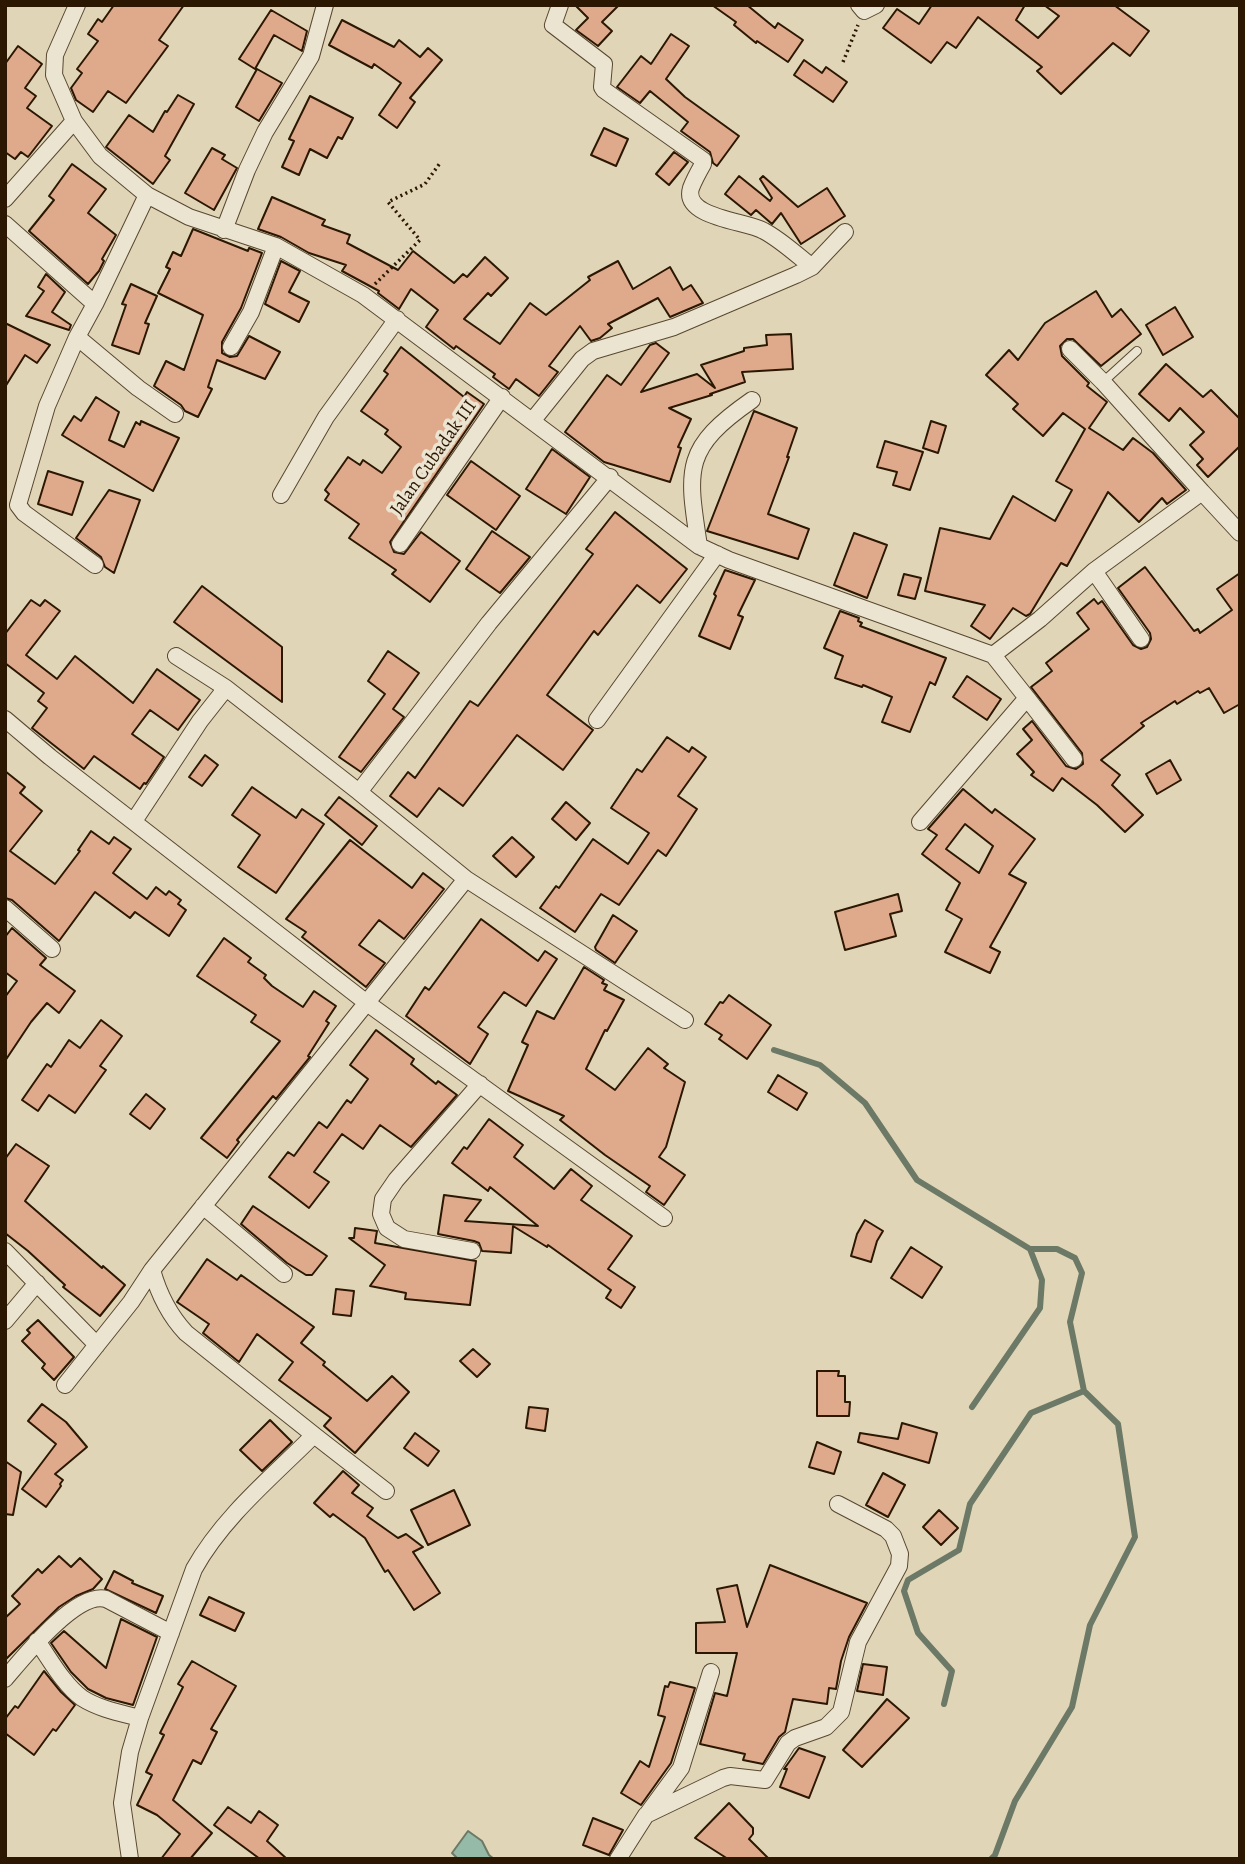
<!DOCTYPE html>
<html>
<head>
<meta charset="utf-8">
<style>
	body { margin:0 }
	#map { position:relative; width:1245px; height:1864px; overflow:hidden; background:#e0d6b7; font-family:Alegreya,serif }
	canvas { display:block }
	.frame { position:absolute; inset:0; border:7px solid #2c1703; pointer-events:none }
</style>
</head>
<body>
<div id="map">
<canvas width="1245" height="1864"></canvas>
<div class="frame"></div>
</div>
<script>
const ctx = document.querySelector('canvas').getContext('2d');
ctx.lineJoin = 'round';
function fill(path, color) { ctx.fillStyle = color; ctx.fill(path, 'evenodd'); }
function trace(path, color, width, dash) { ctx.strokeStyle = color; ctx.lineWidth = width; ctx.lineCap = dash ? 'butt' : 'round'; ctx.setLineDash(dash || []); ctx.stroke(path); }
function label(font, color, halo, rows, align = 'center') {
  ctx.font = font + ' Alegreya,serif'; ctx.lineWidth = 7; ctx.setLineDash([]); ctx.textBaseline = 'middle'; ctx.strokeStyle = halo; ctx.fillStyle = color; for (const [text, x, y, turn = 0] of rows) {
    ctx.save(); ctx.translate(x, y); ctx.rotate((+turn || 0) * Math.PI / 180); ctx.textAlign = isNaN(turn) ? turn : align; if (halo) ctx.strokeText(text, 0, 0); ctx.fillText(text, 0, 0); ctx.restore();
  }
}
const water = new Path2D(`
	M468 1831 482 1841 489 1855 494 1859H458L452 1853Z`);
fill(water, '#96baa8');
trace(water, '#6c7966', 2);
trace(new Path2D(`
	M774 1050 820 1065 865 1103 917 1180 1030 1249 1042 1280 1040 1308 972 1407
	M944 1704 952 1671 918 1633 904 1591 908 1580 959 1550 970 1504 1031 1413 1084 1391
	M991 1859 995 1855 1015 1801 1072 1707 1090 1625 1135 1537 1118 1424 1084 1391 1070 1322 1082 1273 1075 1258 1057 1249H1030`), '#6c7966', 6);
const building = new Path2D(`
	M114 5H184L159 40 168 46 126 103 108 91 93 112 76 100 71 88 82 73 77 69 98 41 88 34 98 19 102 22Z
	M575 5H619L602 22 612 31 598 46 576 30 588 18Z
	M712 5H747L775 28 778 23 803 40 788 62 757 41 756 43 734 25 736 22Z
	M932 5H1025L1016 20 1038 38 1059 16 1044 5H1114L1149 31 1130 56 1113 43 1061 94 1037 71 1042 67 978 17 956 48 947 42 931 63 883 28 897 9 919 24Z
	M271 10 307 31 302 51 274 35 255 69 239 59Z
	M342 20 394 47 399 40 420 57 428 48 442 60 410 98 415 102 397 128 379 115 401 83 374 64 372 68 329 45Z
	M671 34 689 46 666 79 685 97 739 136 717 166 713 163 710 152 681 131 688 122 650 91 640 103 617 87 641 56 651 64Z
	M18 46 42 64 25 88 36 96 27 108 52 126 28 157 21 152 15 159 5 152V64Z
	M804 60 822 73 826 67 847 82 833 102 794 75Z
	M257 69 282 83 259 121 236 107Z
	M178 95 194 104 165 156 170 160 153 184 106 147 129 115 153 132 165 111 167 112Z
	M310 96 353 118 342 139 338 137 327 158 310 149 299 175 282 167 294 141 289 139Z
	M604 128 628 139 616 166 591 155Z
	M212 148 225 155 222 159 237 168 214 210 185 193Z
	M674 152 688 162 669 185 656 174Z
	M72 164 106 189 88 213 116 235 102 259 104 261 99 271 88 284 29 231 54 200 49 196Z
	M739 176 770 201 772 198 760 179 763 176 798 207 827 188 845 216 801 244 781 213 772 224 756 210 751 215 725 194Z
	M272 197 325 220 322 225 350 235 347 243 398 270 413 251 454 283 463 274 467 277 485 257 508 278 491 296 488 293 464 319 500 344 530 303 546 315 590 280 588 277 618 261 633 289 670 267 683 290 691 285 703 303 670 317 658 298 608 324 612 328 600 338 591 341 580 326 549 366 558 372 539 396 516 379 509 389 493 377 495 374 456 346 454 349 426 327 438 310 411 289 399 309 378 293 379 291 342 271 346 265 309 253 281 237 258 229Z
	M193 229 248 251 249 248 262 253 241 308 222 342V353L230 357 237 356 249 336 280 352 265 379 217 360 208 387 212 389 198 417 185 411 181 405 154 386 166 361 184 370 203 315 158 293 170 269 166 267 173 252 181 256Z
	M281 261 300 271 289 292 309 302 299 322 265 304Z
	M46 274 65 292 52 312 71 325 69 330 26 316 44 291 38 287Z
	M131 284 157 296 145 323 149 324 139 354 112 345 126 305 122 304Z
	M1096 291 1112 317 1121 309 1141 334 1101 366 1073 339H1067L1060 346 1062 356 1089 383 1087 386 1107 402 1089 428 1123 450 1133 438 1153 453 1186 490 1167 504 1162 498 1139 522 1108 492 1067 566 1061 563 1030 614 1026 616 1013 608 990 639 971 626 985 605 925 591 940 528 990 539 1013 496 1055 521 1072 490 1056 481 1085 429 1063 413 1043 436 1013 409 1018 404 986 375 1009 350 1018 360 1045 323Z
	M1175 307 1193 337 1163 355 1146 325Z
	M5 323 50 345 37 363 25 355 5 387Z
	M791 334 793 369 742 372 745 382 710 394 712 395 669 408 691 419 678 447 681 448 670 482 604 462 565 432 607 375 621 385 650 345 656 343 669 353 641 392 697 374 715 388 701 365 744 351V348L767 345 766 335Z
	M401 347 464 397 467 392 484 404 390 542 394 552 404 554 421 532 460 561 430 602 392 574 396 570 349 538 359 524 325 500 329 494 325 490 348 457 360 465 363 460 382 473 401 447 385 434 388 430 361 411 388 374 384 371Z
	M1166 364 1203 397 1211 390 1240 419V446L1208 477 1197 465 1203 459 1190 445 1204 432 1180 408 1169 421 1139 394Z
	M96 397 119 412 109 440 124 447 136 422 140 425 141 421 179 438 153 491 62 435 74 416 81 421Z
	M754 411 797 428 787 457H789L768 514 809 529 798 559 707 531Z
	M931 421 946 426 938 453 923 448Z
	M885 441 923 452 910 490 893 485 897 472 877 467Z
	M552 449 590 477 566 514 526 489Z
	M471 461 520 496 496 530 447 495Z
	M48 471 83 482 72 515 38 504Z
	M109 490 140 500 114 573 105 567 101 557 76 538Z
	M615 512 687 569 660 603 637 585 598 635 594 631 547 695 593 730 563 770 517 735 463 806 439 788 417 817 390 796 408 772 415 778 470 701 478 706 593 554 586 549Z
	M492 531 530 557 500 593 466 569Z
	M854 533 887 545 867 598 834 585Z
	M1145 567 1194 631 1198 629 1200 633 1232 610 1217 589 1240 573V704L1224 713 1209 688 1200 693 1198 691 1177 704 1175 701 1141 723 1144 726 1101 760 1120 775 1112 785 1143 815 1125 832 1097 805 1062 778 1053 791 1031 775 1034 772 1017 754 1032 740 1023 729 1032 721 1066 766 1076 769 1083 764 1082 753 1031 687 1052 671 1046 663 1089 629 1077 613 1094 599 1098 604 1102 601 1133 645 1141 649 1147 647 1151 639 1150 633 1118 588Z
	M725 570 755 580 738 615 743 617 730 649 699 636 716 596 714 594Z
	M904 574 921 578 915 599 898 595Z
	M202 586 282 647V702L174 622Z
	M31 600 40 606 45 600 60 611 26 655 57 679 75 656 133 703 157 669 200 700 178 730 150 710 132 734 164 757 146 784 144 783 140 789 94 756 84 769 32 728 47 708 38 701 44 693 5 663V634Z
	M840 611 859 618 858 621 862 623 860 626 946 658 935 685 930 682 910 732 882 722 892 697 863 685 862 687 835 678 843 656 824 648Z
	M388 651 419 673 393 709 404 717 361 772 339 757 385 694 368 681Z
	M967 676 1001 699 987 720 953 697Z
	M667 737 689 752 692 747 706 757 678 796 697 809 666 856 658 850 619 905 601 894 575 932 540 908 556 886 559 888 593 839 628 864 649 833 611 808 637 769 642 772Z
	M205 755 218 765 202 786 189 777Z
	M1170 760 1181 780 1157 794 1146 774Z
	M5 771 25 787 20 793 42 811 10 851 55 884 80 851 78 850 91 831 109 844 114 837 131 849 113 873 147 899 156 887 166 895 169 891 181 900 178 904 186 910 169 936 135 912 130 918 95 892 59 941 12 900 5 898Z
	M252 787 296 818 302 809 324 824 276 893 238 867 260 835 232 815Z
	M963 789 992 813 995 809 1035 839 1009 874 1026 883 990 947 1000 952 990 973 945 952 962 919 946 910 960 883 922 854 937 835 928 829ZM965 824 993 846 979 873 946 849Z
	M339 797 377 826 362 845 325 815Z
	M566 802 590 823 576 840 552 819Z
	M512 837 534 857 516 877 493 856Z
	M350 840 412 888 423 873 444 889 404 939 379 920 359 945 385 963 366 987 302 937 306 932 286 919Z
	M898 894 902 911 890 914 896 936 845 950 835 912Z
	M613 915 637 931 615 963 596 950 595 947Z
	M481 919 538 961 545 951 557 959 526 1006 504 992 478 1027 488 1034 470 1064 406 1016 425 987 429 990Z
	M12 928 46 958 40 965 75 991 59 1013 47 1003 31 1022 5 1061V997L17 981 5 972V937Z
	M224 938 251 958 248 962 266 975 264 978 272 986 303 1007 314 991 336 1006 326 1021 329 1023 308 1056 310 1057 276 1099 273 1096 237 1140 239 1142 227 1158 201 1138 280 1041 251 1022 256 1015 197 976Z
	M584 967 604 980 602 983 607 985 604 990 624 1000 607 1031 605 1030 586 1069 615 1090 648 1048 668 1064 664 1068 685 1082 666 1147 659 1157 685 1175 664 1205 646 1192 650 1186 605 1155 560 1120 564 1116 508 1091 528 1045 522 1042 537 1011 554 1019Z
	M729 995 771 1025 747 1059 719 1039 722 1035 705 1024 720 1002 723 1003Z
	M101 1020 122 1036 100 1066 106 1070 75 1113 49 1095 38 1111 22 1100 47 1064 51 1067 69 1040 80 1048Z
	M376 1030 414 1059 411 1064 436 1084 438 1081 457 1095 411 1147 380 1125 363 1149 342 1134 314 1172 329 1182 309 1208 269 1177 288 1152 294 1156 319 1122 327 1128 347 1100 351 1103 368 1079 350 1065Z
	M778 1075 807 1093 797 1110 768 1092Z
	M146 1094 165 1109 150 1129 130 1114Z
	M489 1119 523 1145 514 1157 554 1189 571 1169 592 1186 581 1200 632 1236 608 1269 635 1287 621 1308 606 1298 611 1290 548 1245 547 1247 513 1226 511 1253 482 1251 479 1243 474 1241 438 1234 444 1195 481 1200 465 1221 538 1226 490 1187 488 1191 452 1163 464 1147 467 1149Z
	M16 1144 49 1166 25 1201 102 1268 103 1266 125 1285 100 1316 63 1287 65 1285 28 1251 5 1233V1159Z
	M253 1206 327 1256 312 1275H306L287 1263 241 1224Z
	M865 1220 883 1231 877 1241 871 1262 851 1256 857 1234Z
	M355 1228 377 1231 375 1243 476 1261 470 1305 405 1299 406 1293 370 1286 385 1265 349 1238H354Z
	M911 1247 942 1267 922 1298 891 1278Z
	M207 1259 237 1280 241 1275 314 1327 301 1343 325 1362 323 1365 367 1401 392 1376 409 1392 355 1453 324 1426 331 1418 279 1380 293 1362 257 1334 239 1362 203 1333 209 1324 177 1302Z
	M336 1289 354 1291 351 1316 333 1314Z
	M38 1320 74 1357 54 1380 42 1368 45 1364 22 1341 30 1333 27 1330Z
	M473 1349 490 1364 477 1377 460 1361Z
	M817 1371H839L838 1376H845V1402H850L849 1416H817Z
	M42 1404 66 1422 87 1447 55 1474 63 1480 60 1484 61 1486 46 1507 22 1489 56 1444 28 1421Z
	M529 1407 548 1409 545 1431 526 1428Z
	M270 1420 292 1442 262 1471 240 1450Z
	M902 1423 937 1433 929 1463 858 1442 860 1433 898 1439Z
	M415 1433 439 1451 428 1466 404 1448Z
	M817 1442 841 1452 834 1474 809 1467Z
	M5 1461 21 1472 13 1515 5 1514Z
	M343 1471 359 1485 352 1493 373 1508 367 1516 398 1538 406 1534 423 1547 413 1552 440 1593 414 1610 388 1570 385 1572 365 1538 333 1514 330 1517 314 1503Z
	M883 1473 905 1485 888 1517 866 1505Z
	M454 1490 470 1525 428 1545 411 1510Z
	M939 1510 958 1528 941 1545 923 1527Z
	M59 1556 71 1567 80 1558 102 1579 93 1589 76 1596 59 1607 5 1660V1618L20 1604 12 1596 38 1569 42 1573Z
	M770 1565 867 1603 849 1637 841 1661 836 1689 829 1688 827 1704 793 1699 785 1732 779 1737 763 1764 743 1760 745 1754 700 1744 715 1693 727 1696 737 1653H696V1623L725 1622 717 1589 737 1585 747 1627Z
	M114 1571 133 1581 132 1583 163 1596 156 1613 105 1589Z
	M209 1597 244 1613 235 1631 200 1615Z
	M121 1619 157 1637 133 1705 106 1698 88 1689 71 1672 51 1643 64 1631 106 1668Z
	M192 1661 236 1686 211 1729 217 1732 201 1764 193 1760 173 1800 212 1833 190 1859H161L180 1834 157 1815 137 1805 152 1775 146 1772 164 1735 160 1733 183 1687 178 1684Z
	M863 1664 887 1667 883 1695 857 1691Z
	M44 1671 61 1692 75 1705 56 1731 53 1729 34 1755 5 1733V1719L15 1706 18 1708Z
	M670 1682 695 1688 671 1763 641 1805 621 1793 640 1761 649 1767 665 1717 658 1715 665 1686 668 1687Z
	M887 1699 909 1718 862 1767 843 1750Z
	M799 1748 825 1757 809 1798 780 1787 787 1769H784Z
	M729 1803 753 1828V1834L749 1839 769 1859H728L695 1838Z
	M228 1807 251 1823 259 1811 278 1825 267 1841 287 1859H260L214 1825Z
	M593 1818 623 1830 609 1855 583 1845Z`);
fill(building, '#deaa8b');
trace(building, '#2c1703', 2);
const lane = new Path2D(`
	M1103 382 1137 351`);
const street = new Path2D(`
	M77 5 55 55 54 75 74 121 100 156 147 195 189 217 276 246 363 295 699 546 729 560 993 655 1040 619 1094 571 1202 492 1240 533
	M560 5 553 25 604 64 602 87 604 90 703 160V164C699 171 694 180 691 188 682 218 747 221 764 231 781 240 797 255 812 267
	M859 5 864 11 876 5
	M5 199 74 121
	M5 224 95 304
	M224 230 247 170 265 132 311 56 325 5
	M77 337 138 388 175 414
	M231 347 251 312 276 246
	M1070 349 1103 382 1202 492
	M533 420 582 359 593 351 674 327 796 275 812 267 845 232
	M281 495 326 417 397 319
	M400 544 502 397
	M699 546C687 468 683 448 752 400
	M95 565 24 513 18 505 47 406 77 337 95 304 147 195
	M1094 571 1141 639
	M176 656 226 688
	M1027 698 1074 759
	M5 719 50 757 367 1003 664 1218
	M597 720 717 554
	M134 821 200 721 226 688 359 792
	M920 822 1027 698 993 655
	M466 879 685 1020
	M5 908 52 949
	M203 1206 284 1274
	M5 1251 97 1345
	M472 1251 404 1239 387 1228 381 1214 383 1199 396 1180 480 1084
	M5 1321 37 1283
	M65 1385 131 1302 152 1270
	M314 1435 386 1491
	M37 1641C50 1659 63 1684 82 1698 99 1709 121 1713 140 1718L130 1752 122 1803 130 1859
	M5 1679C23 1658 76 1591 106 1599L171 1633
	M140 1718 194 1569C223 1517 272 1477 314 1435L186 1333C169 1315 159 1295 152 1270L466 879 359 792 489 623 610 477
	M648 1813 681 1768 711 1672
	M618 1859 646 1815 723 1778 730 1776 765 1780 788 1743 795 1738 826 1727 841 1712 858 1642 899 1566 900 1554 893 1536 886 1529 838 1504`);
trace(lane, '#594730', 10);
trace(street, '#594730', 18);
trace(new Path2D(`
	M843 62 858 25
	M375 284 420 240 388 202 425 184 440 163`), '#2c1703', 3.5, [2, 3.5]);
trace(lane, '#ebe4d0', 8);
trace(street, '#ebe4d0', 16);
label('19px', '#2c1703', '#ebe4d0', [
	["Jalan Cubadak III",434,458,-55]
]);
</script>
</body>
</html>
